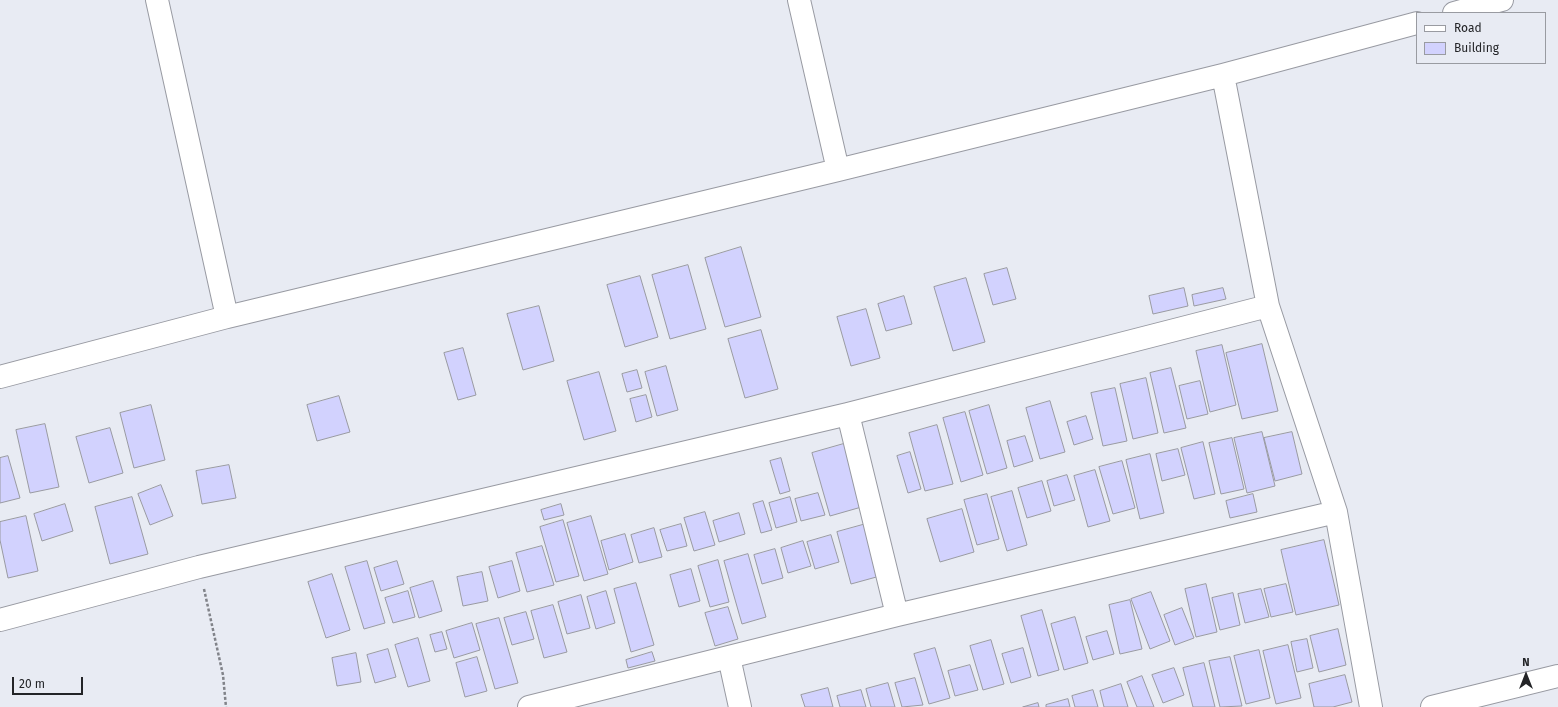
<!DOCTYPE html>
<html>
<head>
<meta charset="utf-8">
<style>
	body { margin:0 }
	#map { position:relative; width:1558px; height:707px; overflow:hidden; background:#e8ebf3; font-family:"Fira Sans",sans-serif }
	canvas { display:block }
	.legend { position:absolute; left:1416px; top:12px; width:130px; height:52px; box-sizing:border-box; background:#e8ebf3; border:1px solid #999ba1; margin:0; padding:5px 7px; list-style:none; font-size:12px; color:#232427 }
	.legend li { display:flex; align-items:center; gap:8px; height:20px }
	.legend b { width:20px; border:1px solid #999ba1 }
	.north { position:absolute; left:1506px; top:655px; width:40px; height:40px; -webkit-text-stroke:3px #e8ebf3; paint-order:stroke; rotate:0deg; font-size:11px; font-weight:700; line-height:16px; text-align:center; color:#232427 }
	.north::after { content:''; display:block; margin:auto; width:14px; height:18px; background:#232427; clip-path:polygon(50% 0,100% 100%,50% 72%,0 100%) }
	.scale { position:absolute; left:12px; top:677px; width:71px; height:18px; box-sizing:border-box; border:2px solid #232427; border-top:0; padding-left:5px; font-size:12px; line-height:14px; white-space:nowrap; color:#232427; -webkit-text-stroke:3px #e8ebf3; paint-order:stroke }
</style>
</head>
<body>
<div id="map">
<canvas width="1558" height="707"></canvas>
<ul class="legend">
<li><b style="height:5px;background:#fff"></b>Road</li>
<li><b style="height:11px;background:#d2d2fe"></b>Building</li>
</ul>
<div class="north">N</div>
<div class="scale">20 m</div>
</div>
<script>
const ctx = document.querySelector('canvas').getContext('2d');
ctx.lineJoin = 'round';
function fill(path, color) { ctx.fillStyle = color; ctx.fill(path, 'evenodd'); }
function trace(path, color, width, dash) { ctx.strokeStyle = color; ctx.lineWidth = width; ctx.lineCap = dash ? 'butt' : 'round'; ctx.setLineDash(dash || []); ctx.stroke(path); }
const building = new Path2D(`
	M741 247 761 317 725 327 705 258Z
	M688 265 706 329 670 339 652 275Z
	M1007 268 1016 299 993 305 984 274Z
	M640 276 658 337 625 347 607 285Z
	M966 278 985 342 953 351 934 287Z
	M1184 288 1188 306 1153 314 1149 296Z
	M1223 288 1226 299 1194 306 1192 295Z
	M904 296 912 324 886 331 878 304Z
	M539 306 554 361 523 370 507 314Z
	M866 309 880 358 851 366 837 317Z
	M761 330 778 389 745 398 728 339Z
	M1262 344 1278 411 1242 419 1226 353Z
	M1222 345 1236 405 1210 412 1196 351Z
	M463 348 476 395 458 400 444 353Z
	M666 366 678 410 657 416 645 372Z
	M1171 368 1186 428 1164 433 1150 373Z
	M637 370 642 388 627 392 622 374Z
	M599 372 616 431 584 440 567 381Z
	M1146 378 1158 433 1133 439 1120 384Z
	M1200 381 1208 414 1187 419 1179 386Z
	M1115 388 1127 441 1103 446 1091 393Z
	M646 395 652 417 636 422 630 399Z
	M339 396 350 432 317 441 307 405Z
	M1050 401 1065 452 1040 459 1026 408Z
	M151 405 165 460 134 468 120 413Z
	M989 405 1007 468 987 474 969 411Z
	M965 412 983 475 961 482 943 418Z
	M1086 416 1093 439 1074 445 1067 422Z
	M45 424 59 487 30 493 16 430Z
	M937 425 953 484 925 491 909 433Z
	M110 428 123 473 89 483 76 437Z
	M1262 432 1275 486 1247 493 1234 438Z
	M1292 432 1302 474 1275 481 1264 438Z
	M1025 436 1033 461 1014 467 1007 441Z
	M1232 438 1244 489 1221 494 1209 443Z
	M1203 442 1215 494 1194 499 1181 448Z
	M847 443 865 506 830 516 812 453Z
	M1178 449 1185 475 1162 481 1156 454Z
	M910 452 921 489 908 493 897 456Z
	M1150 454 1164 513 1140 519 1126 460Z
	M8 456 20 498 0 503V458Z
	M781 458 790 491 780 494 770 461Z
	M1122 461 1135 508 1113 514 1099 467Z
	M229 465 236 498 202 504 196 471Z
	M1095 470 1110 521 1088 527 1074 476Z
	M1067 475 1075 500 1054 506 1047 481Z
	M1042 481 1051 511 1027 518 1018 488Z
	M161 485 173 516 150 525 138 494Z
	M1012 491 1027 545 1007 551 991 497Z
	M818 493 825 515 801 521 795 499Z
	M987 494 999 539 977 545 964 500Z
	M1253 494 1257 512 1230 518 1226 501Z
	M132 497 148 554 110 564 95 507Z
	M790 497 797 522 776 528 769 503Z
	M763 501 772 530 761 533 753 504Z
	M65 504 73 531 42 541 34 514Z
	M561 504 564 515 544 520 541 510Z
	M962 509 974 552 940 562 927 519Z
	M705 512 715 545 694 551 684 518Z
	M739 513 745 534 719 542 713 521Z
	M26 516 38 571 8 578 0 540V522Z
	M591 516 608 574 584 581 567 523Z
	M563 520 579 576 556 582 540 527Z
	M681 524 687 546 667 551 660 530Z
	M866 524 880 576 851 584 837 532Z
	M654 528 662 557 639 563 631 535Z
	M625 534 633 562 609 570 601 541Z
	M831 535 839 562 815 569 807 542Z
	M1324 540 1339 605 1296 615 1281 550Z
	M803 541 811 566 788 573 781 548Z
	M542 546 554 585 527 592 516 553Z
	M775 549 783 578 762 584 754 555Z
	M748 554 766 617 742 624 724 561Z
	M718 560 729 602 710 607 698 566Z
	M367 561 385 623 364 629 345 567Z
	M397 561 404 584 381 591 374 568Z
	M512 561 520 591 498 598 489 567Z
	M691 569 700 601 679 607 670 575Z
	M482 572 488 601 463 606 457 577Z
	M332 574 350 630 326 638 308 582Z
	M433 581 442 611 419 618 410 588Z
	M636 583 654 645 631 652 614 589Z
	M1206 584 1217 632 1196 637 1185 589Z
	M1286 584 1293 612 1271 617 1264 589Z
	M1261 589 1269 617 1245 623 1238 594Z
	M408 591 415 617 393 623 385 598Z
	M606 591 615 623 596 629 587 597Z
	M1151 592 1170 641 1150 649 1131 599Z
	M1233 593 1240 625 1220 630 1212 598Z
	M581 595 590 628 567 634 558 602Z
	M1130 600 1142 649 1120 654 1109 605Z
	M553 605 567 652 544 658 531 611Z
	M728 607 738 639 715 646 705 613Z
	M1182 608 1194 638 1175 645 1164 615Z
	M1042 610 1059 670 1038 676 1021 616Z
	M526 612 534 639 512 645 504 618Z
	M1075 617 1088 663 1064 670 1051 624Z
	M499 618 518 683 495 689 476 624Z
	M472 623 480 650 454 658 446 631Z
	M1338 629 1346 665 1319 672 1310 636Z
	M1107 631 1114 654 1093 660 1086 637Z
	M442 632 447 649 435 652 430 635Z
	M418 638 430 681 408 687 395 645Z
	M1307 639 1313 668 1297 672 1291 642Z
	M991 640 1004 684 983 690 970 646Z
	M1288 645 1301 698 1276 704 1263 651Z
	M935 648 950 698 929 704 914 654Z
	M1023 648 1031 677 1011 683 1002 654Z
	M388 649 396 677 375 683 367 655Z
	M1259 650 1270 698 1246 704 1234 656Z
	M652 652 655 661 628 668 626 660Z
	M356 653 361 682 337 686 332 658Z
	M477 657 487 691 465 697 456 663Z
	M1230 657 1242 706 1220 707 1209 661Z
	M1204 663 1215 707H1193L1183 668Z
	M970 665 978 690 955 696 948 671Z
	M1174 668 1184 695 1163 703 1152 675Z
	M1345 675 1352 702 1333 707H1314L1309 684Z
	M1142 676 1154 707H1137L1127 682Z
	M915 678 923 705 902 707 895 683Z
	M888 683 895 707H871L866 689Z
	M1121 684 1128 707H1104L1100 691Z
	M828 688 833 707H805L801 695Z
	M861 690 866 707H840L837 696Z
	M1093 690 1098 707H1075L1072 696Z
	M1068 699 1070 707H1046V705Z
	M1038 703 1039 707H1023Z`);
fill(building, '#d2d2fe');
trace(building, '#999aa1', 1);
const minor = new Path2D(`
	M157 0 227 317
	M799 0 838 170
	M1454 13 1502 0
	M1268 306 1336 512 1371 707
	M0 377 227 317 838 170 1223 75 1417 23
	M848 414 897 615
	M0 620 199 567 848 414 1268 306 1223 75
	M729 657 740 707
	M529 707 897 615 1336 512
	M1432 707 1558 676`);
trace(minor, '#989aa2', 24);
trace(new Path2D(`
	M204 589 223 675 226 707`), '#818389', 2.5, [3, 2]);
trace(minor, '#fff', 22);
</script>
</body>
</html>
